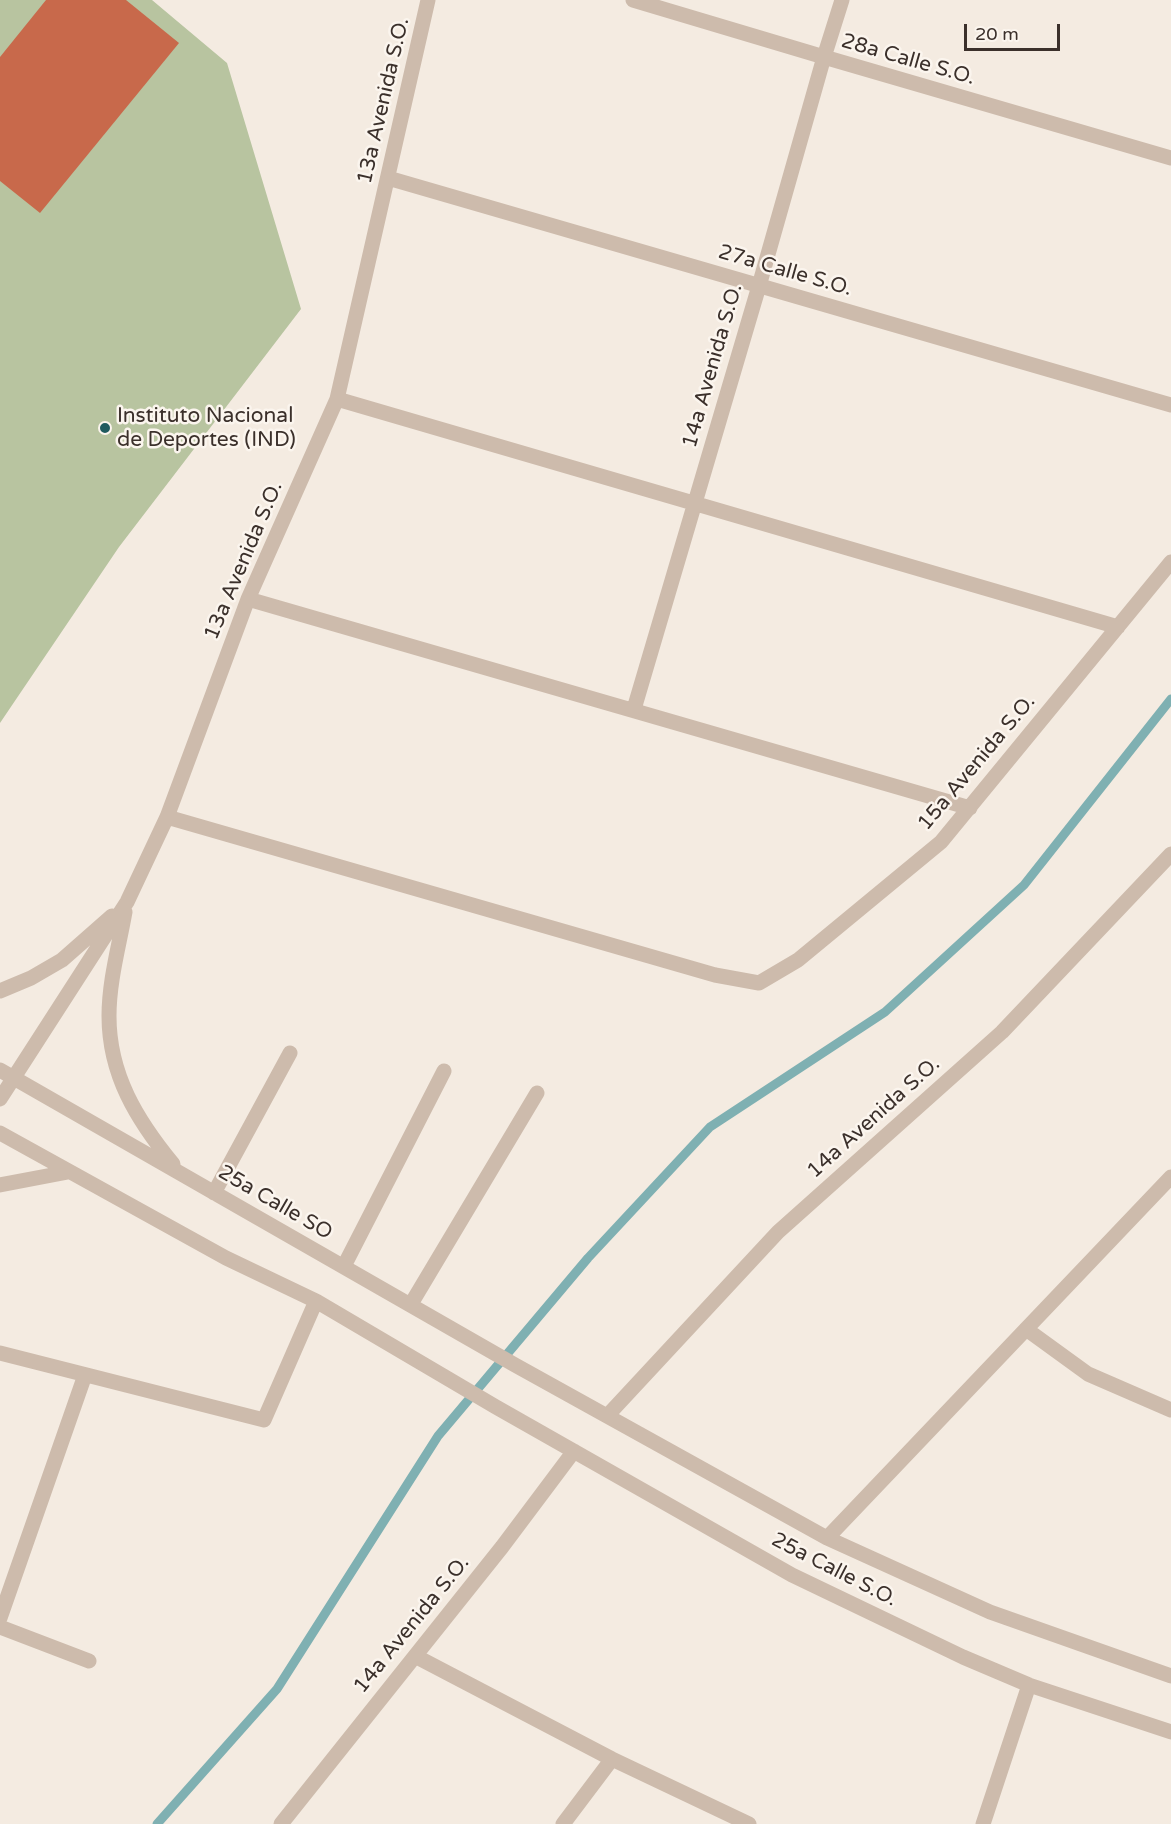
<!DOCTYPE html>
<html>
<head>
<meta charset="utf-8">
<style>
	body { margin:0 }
	#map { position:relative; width:1171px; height:1824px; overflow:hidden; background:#f4ebe1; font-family:"Varela Round",sans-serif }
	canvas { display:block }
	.scale { position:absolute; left:964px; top:24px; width:96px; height:27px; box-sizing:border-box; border:3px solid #3b302b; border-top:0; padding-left:8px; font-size:18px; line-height:21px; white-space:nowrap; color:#3b302b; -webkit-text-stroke:4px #fbf5ee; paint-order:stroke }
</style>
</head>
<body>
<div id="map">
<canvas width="1171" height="1824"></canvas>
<div class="scale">20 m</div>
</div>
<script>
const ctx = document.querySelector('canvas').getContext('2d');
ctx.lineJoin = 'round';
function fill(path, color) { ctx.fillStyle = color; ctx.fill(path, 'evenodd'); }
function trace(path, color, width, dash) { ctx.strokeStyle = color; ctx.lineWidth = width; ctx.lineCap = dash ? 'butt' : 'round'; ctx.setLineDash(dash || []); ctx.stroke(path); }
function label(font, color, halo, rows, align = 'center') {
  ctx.font = font + ' "Varela Round",sans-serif'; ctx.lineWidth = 5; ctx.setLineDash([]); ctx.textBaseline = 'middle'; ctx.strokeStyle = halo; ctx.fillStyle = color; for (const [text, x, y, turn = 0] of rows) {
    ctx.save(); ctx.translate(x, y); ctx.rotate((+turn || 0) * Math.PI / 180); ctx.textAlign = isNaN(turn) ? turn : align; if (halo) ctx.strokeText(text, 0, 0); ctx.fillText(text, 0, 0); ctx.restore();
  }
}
fill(new Path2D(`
	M0 0H152L227 63 301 309 119 547 0 723Z`), '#b8c4a0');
trace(new Path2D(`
	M157 1824 277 1689 438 1436 588 1258 710 1127 885 1012 1024 885 1171 699`), '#7fb0b2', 9);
fill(new Path2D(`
	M46 0H126L179 43 40 213 0 181V57Z`), '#c8694b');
trace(new Path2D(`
	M633 0 824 57 1171 158
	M388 178 1171 405
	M337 399 1118 627
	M248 599 970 808
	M634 709 759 286 824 57 842 0
	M167 817 715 975 759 983 798 960 941 842 1171 562
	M125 912C119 946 109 981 109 1016 109 1075 137 1120 173 1164
	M0 991 31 978 62 960 112 916
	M0 1070 515 1365 827 1538 990 1612 1171 1676
	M0 1099 127 902 167 817 248 599 337 399 428 0
	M0 1133 226 1258 316 1301 496 1407 792 1575 963 1657 1029 1685 1171 1732
	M0 1185 68 1172
	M214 1193 290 1053
	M344 1266 444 1071
	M411 1304 537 1093
	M1026 1329 1088 1374 1171 1410
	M0 1353 264 1420 316 1301
	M607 1416 778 1232 1002 1032 1171 854
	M827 1538 1171 1177
	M0 1618 85 1375
	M0 1627 89 1661
	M415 1656 612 1759 749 1824
	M281 1824 502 1547 574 1451
	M563 1824 612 1759
	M983 1824 1029 1685`), '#cdbbac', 15);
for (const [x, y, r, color] of [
	[105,428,6,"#1f5a5e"]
]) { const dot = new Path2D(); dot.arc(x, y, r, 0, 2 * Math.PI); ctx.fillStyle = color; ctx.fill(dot); trace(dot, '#fbf5ee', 2); }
label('21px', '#3b302b', '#fbf5ee', [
	["28a Calle S.O.",908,60,16],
	["13a Avenida S.O.",384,101,-77],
	["27a Calle S.O.",785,271,16],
	["14a Avenida S.O.",713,366,-74],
	["13a Avenida S.O.",244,561,-67],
	["15a Avenida S.O.",977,763,-50],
	["14a Avenida S.O.",874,1118,-42],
	["25a Calle SO",275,1203,30],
	["25a Calle S.O.",834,1570,27],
	["14a Avenida S.O.",412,1625,-51]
]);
label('21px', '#3b302b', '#fbf5ee', [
	["Instituto Nacional",117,416],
	["de Deportes (IND)",117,440]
], 'left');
</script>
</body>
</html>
